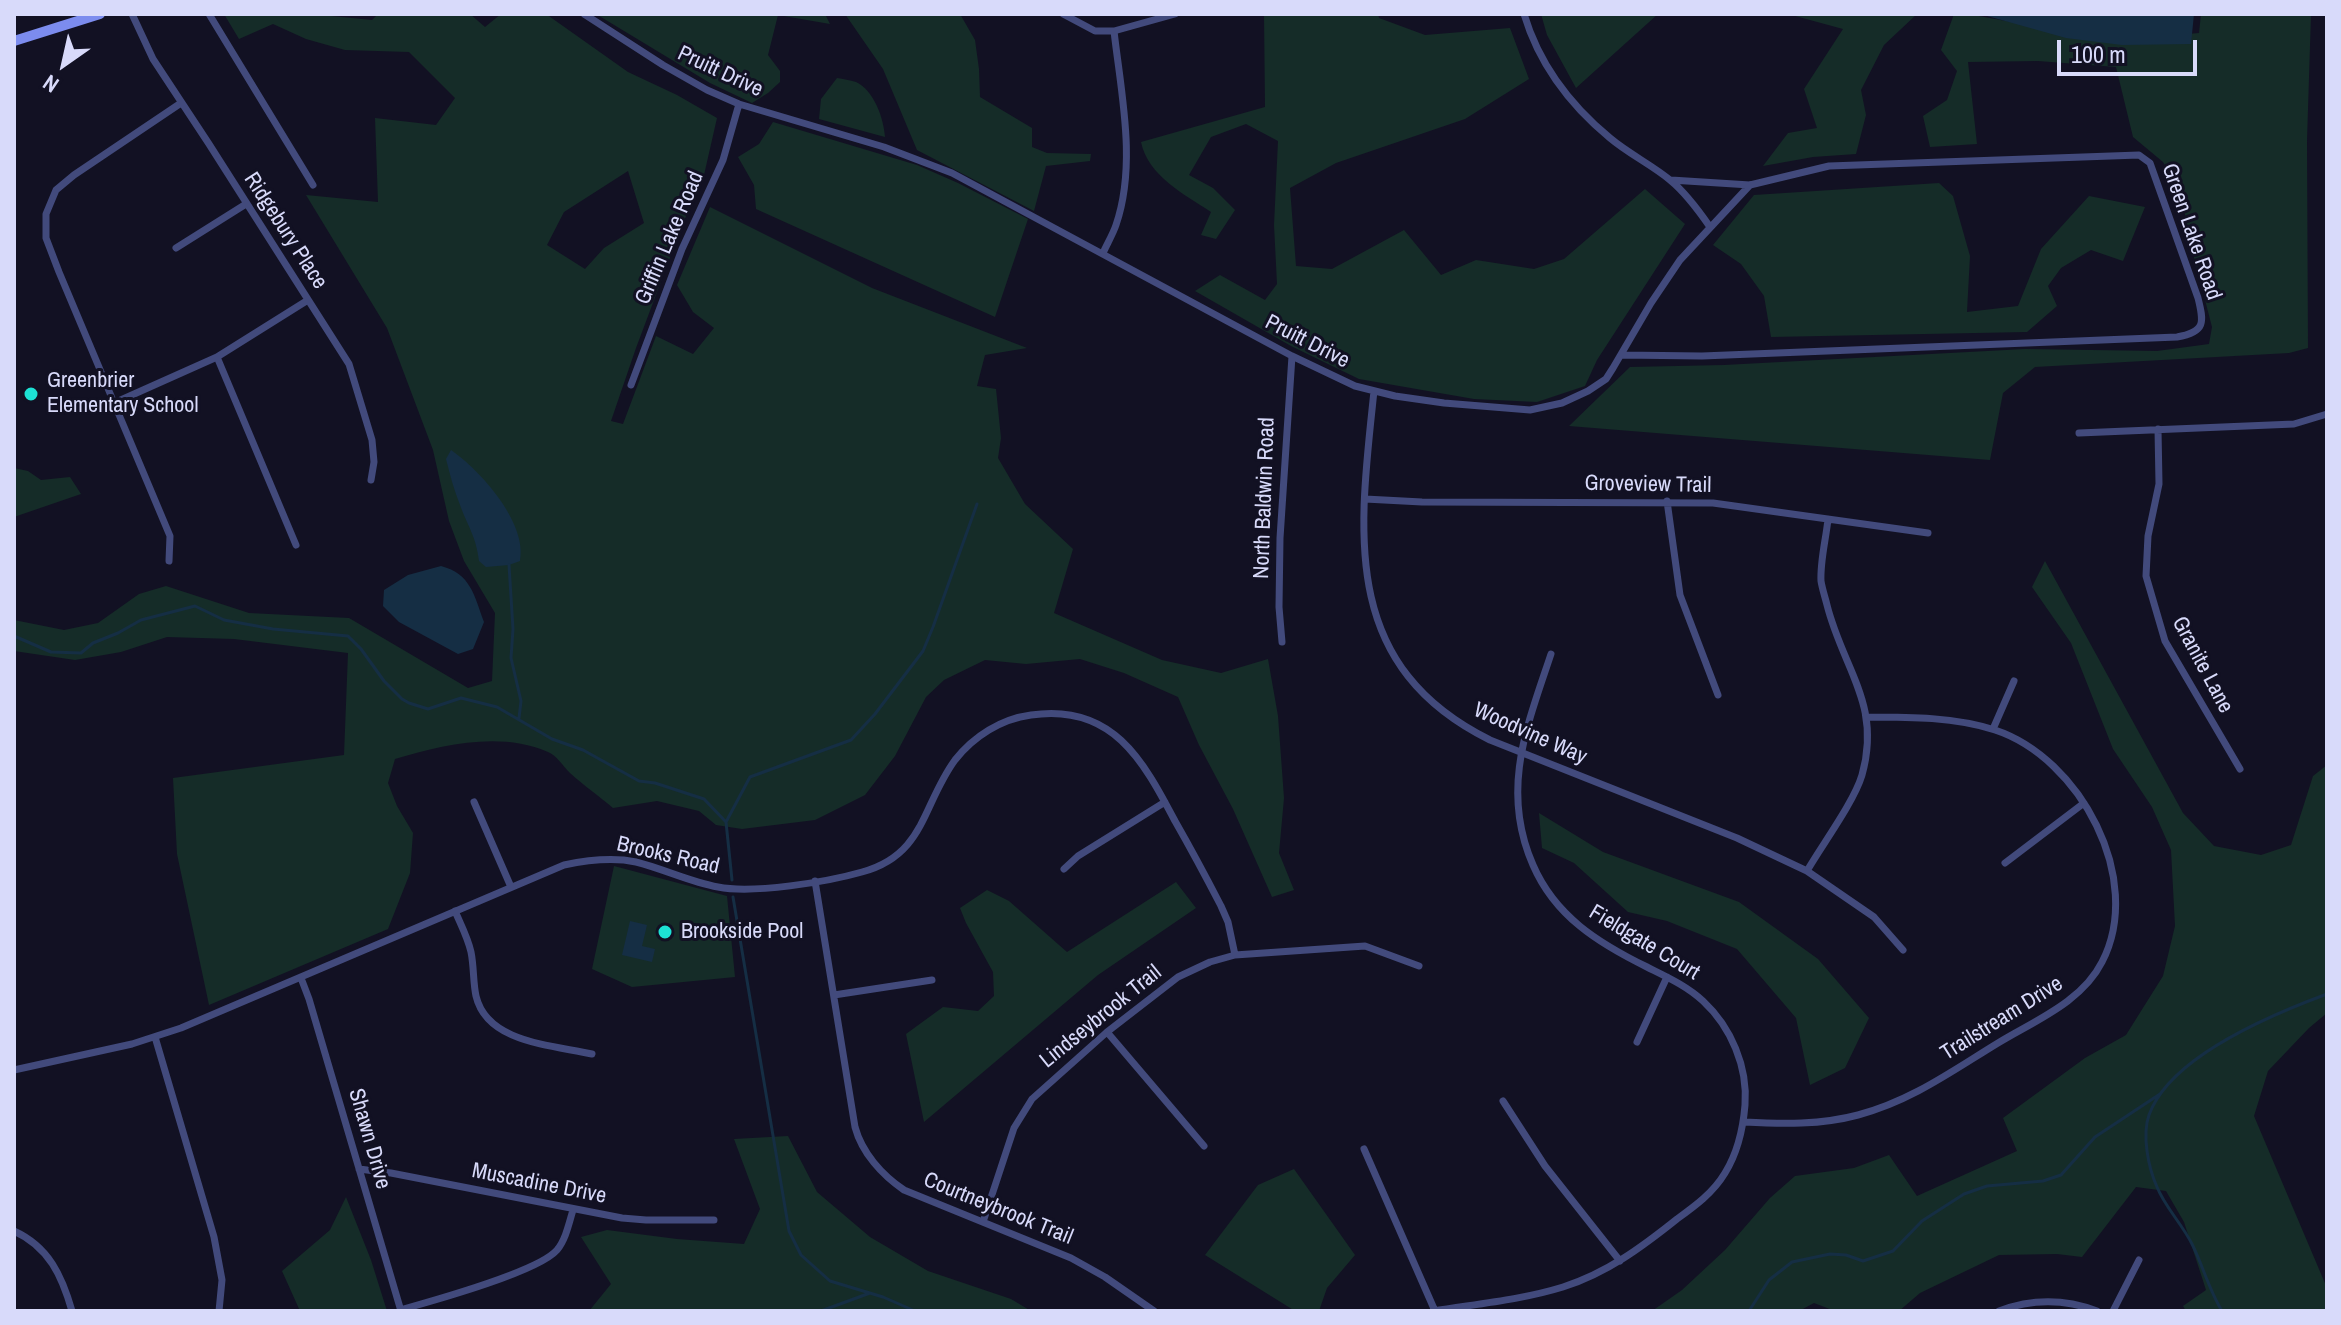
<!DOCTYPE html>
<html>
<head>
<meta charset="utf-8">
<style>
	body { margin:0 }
	#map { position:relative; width:2341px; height:1325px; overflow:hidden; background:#121123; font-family:"Archivo Narrow",sans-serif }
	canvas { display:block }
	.frame { position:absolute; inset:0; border:16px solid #d8dafa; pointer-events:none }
	.north { position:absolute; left:24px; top:24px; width:80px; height:80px; -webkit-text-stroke:6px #121123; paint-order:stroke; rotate:214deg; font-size:22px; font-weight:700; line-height:32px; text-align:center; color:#d8dafa }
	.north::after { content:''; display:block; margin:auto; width:28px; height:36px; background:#d8dafa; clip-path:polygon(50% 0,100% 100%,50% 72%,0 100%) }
	.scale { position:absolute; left:2057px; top:40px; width:140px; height:36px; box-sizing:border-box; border:4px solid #d8dafa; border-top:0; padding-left:10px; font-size:24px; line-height:28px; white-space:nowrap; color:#d8dafa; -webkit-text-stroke:6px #121123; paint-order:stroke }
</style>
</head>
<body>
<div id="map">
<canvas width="2341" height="1325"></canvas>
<div class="frame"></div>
<div class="north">N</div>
<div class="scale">100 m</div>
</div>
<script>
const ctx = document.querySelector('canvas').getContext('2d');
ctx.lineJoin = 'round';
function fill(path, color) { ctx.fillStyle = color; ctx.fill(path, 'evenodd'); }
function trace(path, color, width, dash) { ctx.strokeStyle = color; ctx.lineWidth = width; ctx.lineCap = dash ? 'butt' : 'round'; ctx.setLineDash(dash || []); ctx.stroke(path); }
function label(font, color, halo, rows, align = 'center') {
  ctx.font = font + ' "Archivo Narrow",sans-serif'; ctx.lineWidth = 6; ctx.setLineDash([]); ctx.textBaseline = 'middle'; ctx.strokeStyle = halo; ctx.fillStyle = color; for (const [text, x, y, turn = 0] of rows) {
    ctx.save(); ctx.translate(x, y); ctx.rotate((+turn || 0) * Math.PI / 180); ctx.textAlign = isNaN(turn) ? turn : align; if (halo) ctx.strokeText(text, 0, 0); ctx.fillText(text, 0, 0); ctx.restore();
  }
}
fill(new Path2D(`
	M224 14H311L372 20 378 14H470L485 27 501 14H546L628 72 677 95 717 118 704 175 683 223 636 348 611 421 623 424 656 336 693 354 714 328 693 312 677 285 710 207 872 288 1027 348 985 355 977 386 996 389 1001 438 998 458 1025 504 1073 549 1054 613 1162 660 1221 673 1268 659 1278 716 1284 798 1279 853 1294 890 1272 897 1233 809 1199 745 1178 697 1124 673 1080 659 1026 664 985 660 944 680 926 697 895 756 865 795 815 820 742 829 716 825 699 811 657 801 613 808C599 796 583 785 570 773 563 766 556 755 548 752 500 731 442 745 395 759L388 783 397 806 413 833 410 873 388 929 209 1005 177 854 173 778 344 755 348 653 234 639 167 637 121 652 75 660 14 651V620L64 630 98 623 139 594 166 586 249 613 349 618 468 688 492 681 495 613 464 561 449 521 433 450 387 328 306 195 378 202 375 118 436 125 455 98 409 52 345 50 306 39 273 24 239 39ZM628 171 644 223 604 248 585 269 547 245 564 212Z
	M596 14H825L830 24 778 15 768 55 780 71V82L768 93 752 103 710 83Z
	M845 14H960L975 40 979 69 980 97 1032 128V147L1047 153 1091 154 1090 161 1046 166 1034 211 917 150 883 69Z
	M1264 14H1378L1379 18 1425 35 1510 28 1529 79 1465 119 1336 163 1290 188 1296 266 1332 269 1404 230 1441 275 1476 260 1534 269 1564 259 1645 189 1685 224 1597 360 1585 386 1537 402 1474 399 1359 379 1291 346 1195 291 1220 275 1265 300 1277 284 1274 225 1278 141 1246 124 1211 137 1189 175 1213 188 1235 210 1216 239 1201 235 1211 212C1184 194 1148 176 1141 142L1265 107Z
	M1541 14H1658L1576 88 1547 35Z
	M1788 14H1917L1884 45 1861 90 1866 115 1856 154 1813 157 1763 166 1788 133 1817 128 1804 89 1843 29Z
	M1954 14H1968L2028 25 2141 38 2199 33 2201 14H2311L2307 141 2308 348 2289 353 2035 367 2003 393 1990 460 1569 426 1630 367 1724 365 2025 349 2157 351 2209 344 2212 327 2190 242 2181 193 2163 162 2133 137 2116 67 2038 61 1968 62 1977 144 1930 147 1923 116 1947 100 1957 71 1941 50Z
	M837 78C843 79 850 80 856 82 874 90 884 119 885 137L819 119 821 99Z
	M773 122 917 165 958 183 1028 219 995 317 756 209 754 185 738 157 759 144Z
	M1939 183 1953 196 1970 256 1967 312 2018 306 2041 249 2089 196 2145 207 2123 261 2091 250 2061 268 2048 286 2057 306 2027 332 1771 337 1764 296 1741 264 1713 245 1754 195Z
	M14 468 28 471 41 480 70 477 81 494 14 517Z
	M2045 561 2183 813 2214 846 2261 855 2291 845 2313 776 2327 765V1013L2309 1028 2268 1071 2254 1116 2327 1288V1311H2186L2183 1306 2206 1290 2184 1222 2166 1191 2136 1187 2082 1257 2057 1254 1999 1255 1920 1293 1899 1311H1835L1814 1303 1799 1311H1652L1682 1290 1725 1250 1770 1198 1795 1176 1854 1168 1889 1155 1917 1196 2017 1151 2003 1118 2085 1058 2126 1035 2163 976 2175 926 2171 850 2152 807 2113 749 2071 643 2032 587Z
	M1539 813 1603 852 1739 902 1818 959 1869 1018 1845 1068 1810 1085 1796 1018 1737 949 1667 921 1628 912 1574 863 1542 848Z
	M614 866 727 896 735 977 632 987 592 969Z
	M1176 882 1196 908 1098 975 924 1122 906 1034 943 1007 978 1011 994 996 993 972 966 923 960 908 987 890 1009 901 1067 952Z
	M788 1136 817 1192 870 1237 928 1271 1011 1299 1031 1311H589L611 1284 581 1237 607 1230 677 1239 744 1244 760 1209 734 1139Z
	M1294 1169 1355 1255 1327 1288 1319 1311H1295L1205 1255 1258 1185Z
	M346 1197 371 1260 387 1311H300L282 1271 330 1230Z`), '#152c28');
fill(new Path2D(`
	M1980 14H2194L2191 44 2122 45 2066 38Z
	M451 450C480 470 528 523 520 561L509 565 486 567 479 561C476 536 468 527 460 505 454 490 450 475 446 459Z
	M441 566C471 574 474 595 484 622L473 649 458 654 399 622 383 606 384 590 408 575Z
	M630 921 647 925 642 946 655 949 652 962 622 955Z`), '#152e44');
trace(new Path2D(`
	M2252 14H2262
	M509 565 513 629 511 658 521 701 519 718
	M14 636 51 652 81 653 93 643 118 633 141 620 195 606 224 620 273 629 348 636 361 649 384 681 402 699 409 703 428 709 461 698 497 707 552 739 583 750 639 781 655 783 704 799 726 822
	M732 880 726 822 750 777 851 740 875 714 923 651 933 627 977 504
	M733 897 789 1231 801 1255 830 1281 883 1297 915 1311
	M821 1311 870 1293
	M1749 1311 1769 1280 1792 1262 1830 1254 1846 1255 1863 1261 1893 1251 1922 1221 1964 1194 1987 1186 2043 1181 2061 1175 2095 1137 2160 1094
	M2222 1311C2209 1290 2203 1266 2192 1244 2182 1224 2165 1207 2157 1187 2148 1167 2142 1135 2149 1115 2170 1056 2273 1014 2327 994`), '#152e44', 3);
trace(new Path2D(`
	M132 14 153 59 209 144 349 364 372 440 374 462 371 480
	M209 14 313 185
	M584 14 663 65 707 90 739 104 884 147 952 173 1292 356 1355 386 1395 396 1444 403 1530 410 1562 403 1588 391 1606 379 1613 368 1651 303 1680 260 1750 185
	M1063 14 1095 31H1114L1175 14
	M1524 14C1539 64 1570 105 1610 138 1629 154 1652 165 1670 180 1686 193 1699 211 1710 227
	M176 248 246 204
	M1103 253C1107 244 1113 234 1116 225 1137 164 1121 93 1114 31
	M1622 355 1702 356 2177 337C2206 332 2204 322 2198 298L2150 163 2139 155 1829 166 1750 185 1671 180
	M217 357 296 545
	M631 385 682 249 723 160 739 104
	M1374 391C1359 532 1339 665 1490 740L1737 838 1807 871 1874 917 1903 950
	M114 403 217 357 308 300
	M2158 429 2159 484 2148 536 2146 576 2165 641 2240 769
	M2079 433 2294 424 2327 414
	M1365 499 1422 502 1713 503 1928 533
	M1667 501 1680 595 1718 695
	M169 561 170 536 59 272 46 238V214L56 190 74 175 181 103
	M1282 642 1279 607 1280 538 1292 356
	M1993 729 2014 681
	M474 802 511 887
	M2005 863 2084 803
	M1064 869 1078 856 1165 802
	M1807 871C1822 845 1854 802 1862 775 1882 704 1843 669 1827 605 1825 597 1822 588 1821 581 1820 561 1826 539 1828 519
	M815 881 855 1127C862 1153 882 1175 904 1190L1071 1258 1105 1277 1154 1311
	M455 911C461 925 468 938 471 952 474 967 473 982 476 996 487 1043 552 1045 592 1054
	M301 978 309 999 401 1311
	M834 995 932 980
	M1107 1032 1204 1146
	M155 1037 214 1237 222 1280 219 1311
	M1637 1042 1667 977
	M14 1070 132 1044 181 1028 564 865C588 860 612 857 636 862 664 869 690 882 718 887 753 894 827 882 862 872 925 855 922 805 955 760 974 736 1001 719 1031 715 1112 703 1143 760 1175 821 1191 849 1206 877 1221 906L1228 922 1235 955
	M1503 1101 1545 1166 1620 1261
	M1744 1122C1782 1124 1821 1125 1858 1115 1911 1101 1952 1071 1998 1043 2034 1021 2082 1002 2102 962 2145 879 2080 758 1995 730 1955 717 1910 717 1868 717
	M1364 1149 1435 1311
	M359 1169 391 1173 622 1218 646 1220H714
	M983 1222 1014 1128 1032 1099 1107 1032 1178 977 1210 962 1235 955 1365 946 1419 966
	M14 1231C49 1247 62 1276 72 1311
	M400 1310C432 1301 538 1272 557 1250 566 1239 569 1223 573 1210
	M1433 1311C1476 1304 1521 1300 1563 1287 1607 1273 1642 1247 1677 1219 1695 1206 1713 1193 1725 1173 1738 1152 1743 1129 1745 1105 1748 1067 1731 1027 1703 1001 1687 986 1667 977 1647 967 1598 943 1555 916 1533 865 1500 790 1527 726 1551 654
	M1999 1311C2031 1299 2065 1299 2097 1311
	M2113 1311 2139 1260`), '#424a7c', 7);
trace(new Path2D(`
	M14 41 100 14`), '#7c8cee', 10);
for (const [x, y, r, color] of [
	[31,394,8,"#1de1d4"],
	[665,932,8,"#1de1d4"]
]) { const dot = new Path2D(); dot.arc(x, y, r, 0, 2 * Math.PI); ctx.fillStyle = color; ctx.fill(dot); trace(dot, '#121123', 3); }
label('22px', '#d8dafa', '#121123', [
	["Pruitt Drive",720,72,25],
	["Ridgebury Place",285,231,57],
	["Green Lake Road",2191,232,71],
	["Griffin Lake Road",670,238,-67],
	["Pruitt Drive",1307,342,27],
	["Groveview Trail",1648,485,1],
	["North Baldwin Road",1265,498,-88],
	["Granite Lane",2202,665,62],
	["Woodvine Way",1530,734,24],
	["Brooks Road",668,856,13],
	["Fieldgate Court",1644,943,31],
	["Lindseybrook Trail",1101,1017,-39],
	["Trailstream Drive",2002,1019,-32],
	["Shawn Drive",369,1139,74],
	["Muscadine Drive",539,1184,11],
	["Courtneybrook Trail",998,1209,22]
]);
label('22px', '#d8dafa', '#121123', [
	["Greenbrier",47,381],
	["Elementary School",47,406],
	["Brookside Pool",681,932]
], 'left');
</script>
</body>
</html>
